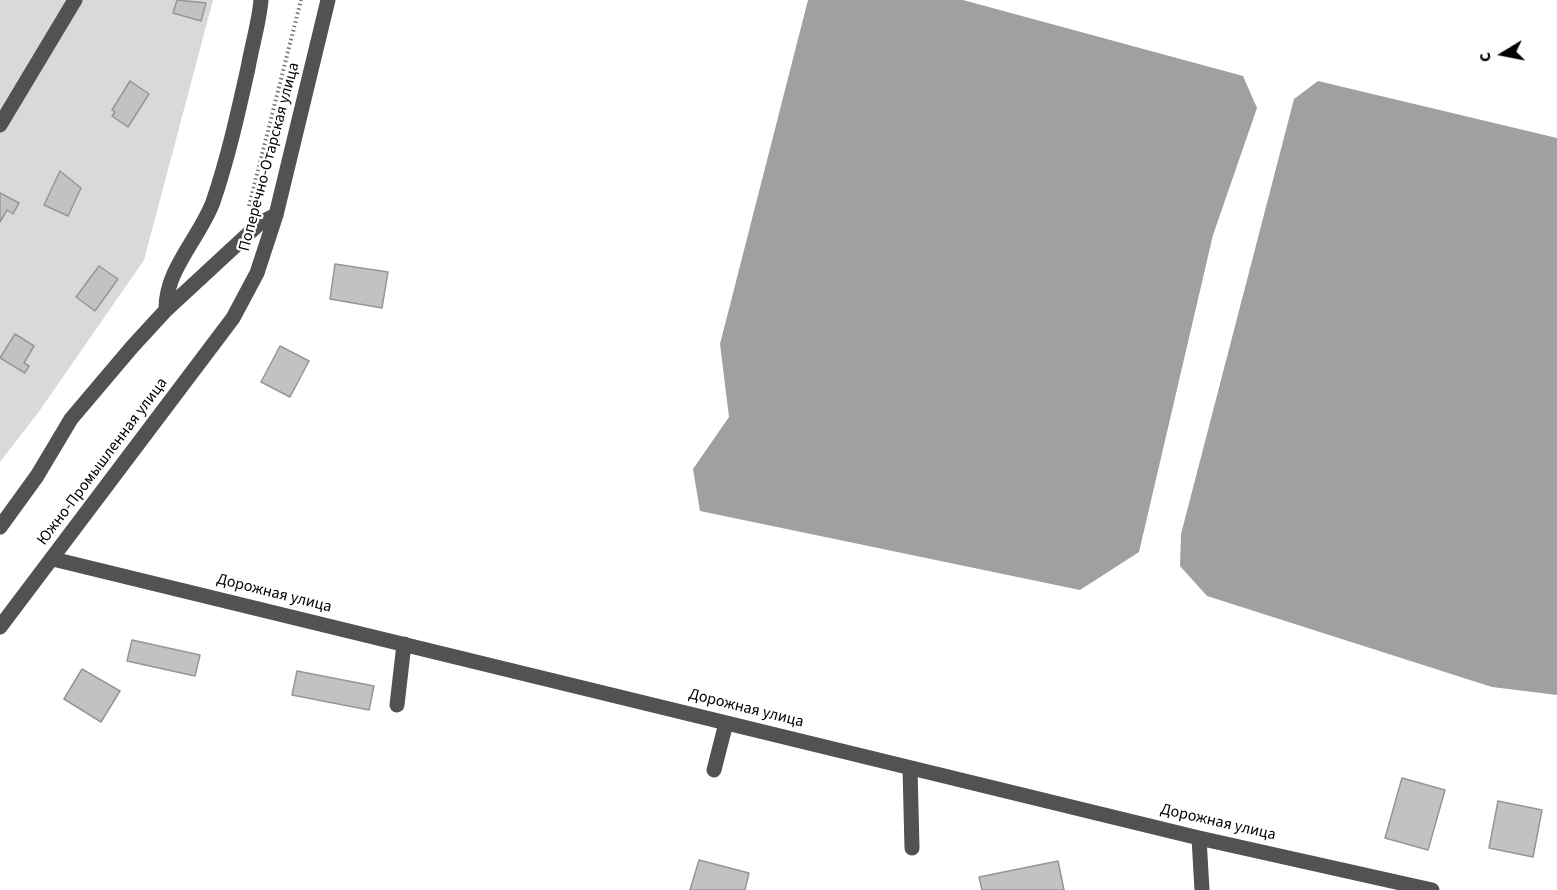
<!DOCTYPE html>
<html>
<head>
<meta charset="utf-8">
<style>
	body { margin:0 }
	#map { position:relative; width:1557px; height:890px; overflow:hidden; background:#fff; font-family:"Source Sans 3",sans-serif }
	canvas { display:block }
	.north { position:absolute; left:1473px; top:24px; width:60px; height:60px; -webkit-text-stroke:4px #fff; paint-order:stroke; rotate:260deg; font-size:16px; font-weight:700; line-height:24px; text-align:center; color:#000 }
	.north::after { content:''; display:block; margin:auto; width:21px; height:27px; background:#000; clip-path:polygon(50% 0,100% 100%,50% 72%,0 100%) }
</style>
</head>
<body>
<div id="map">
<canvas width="1557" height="890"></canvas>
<div class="north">С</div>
</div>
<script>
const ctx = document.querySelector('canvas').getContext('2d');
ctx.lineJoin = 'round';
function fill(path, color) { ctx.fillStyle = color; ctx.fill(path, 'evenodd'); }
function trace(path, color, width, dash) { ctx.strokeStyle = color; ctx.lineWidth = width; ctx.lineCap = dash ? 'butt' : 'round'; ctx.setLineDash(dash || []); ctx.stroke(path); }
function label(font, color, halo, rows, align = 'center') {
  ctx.font = font + ' "Source Sans 3",sans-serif'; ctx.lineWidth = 4.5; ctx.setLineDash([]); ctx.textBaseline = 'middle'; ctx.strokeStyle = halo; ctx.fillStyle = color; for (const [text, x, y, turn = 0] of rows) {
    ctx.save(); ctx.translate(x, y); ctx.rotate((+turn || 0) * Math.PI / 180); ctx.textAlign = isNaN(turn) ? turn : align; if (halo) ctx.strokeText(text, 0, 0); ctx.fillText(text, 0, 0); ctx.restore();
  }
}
fill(new Path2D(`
	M0 0H213L144 260 38 413 0 462Z`), '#d9d9d9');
fill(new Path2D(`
	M808 0H963L1243 76 1257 108 1213 235 1139 552 1080 590 700 511 693 469 729 417 720 344Z
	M1318 81 1557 138V695L1492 687 1207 596 1180 566 1181 534 1294 99Z`), '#a0a0a0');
const building = new Path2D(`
	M177 0 206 3 201 21 173 13Z
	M130 81 149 94 128 127 112 116 115 112 112 110Z
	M60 171 81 188 68 216 44 205Z
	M0 193 19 203 13 214 7 210 0 222Z
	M335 264 388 272 382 308 330 299Z
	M99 266 118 279 95 311 76 297Z
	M15 334 34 346 24 363 29 366 25 373 0 358Z
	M280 346 309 361 290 397 261 382Z
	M132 640 200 655 195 676 127 661Z
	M82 669 120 691 101 722 64 699Z
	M297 671 374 686 369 710 292 695Z
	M1402 778 1445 790 1428 850 1385 838Z
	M1498 801 1542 810 1533 857 1489 848Z
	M699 860 749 873 745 890H690Z
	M1058 861 1064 890H982L979 877Z`);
fill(building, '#c2c2c2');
trace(building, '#969696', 1.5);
trace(new Path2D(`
	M249 206 301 0`), '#747474', 4, [1.5, 3]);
trace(new Path2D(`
	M0 125 75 0
	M166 310C165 270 199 239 213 202 228 158 238 113 248 68 252 45 259 23 261 0
	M0 527 37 476 71 419 132 347 166 310 260 223 276 215
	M53 559 1199 838 1432 890
	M0 627 233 318 257 273 276 215 328 0
	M397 705 404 644
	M910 768 912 848
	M714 770 726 723
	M1199 838 1202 890`), '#525252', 15);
label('16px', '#000', '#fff', [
	["Поперечно-Отарская улица",270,157,-75],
	["Южно-Промышленная улица",103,462,-53],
	["Дорожная улица",274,594,14],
	["Дорожная улица",746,709,14],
	["Дорожная улица",1218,823,13]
]);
</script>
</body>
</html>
